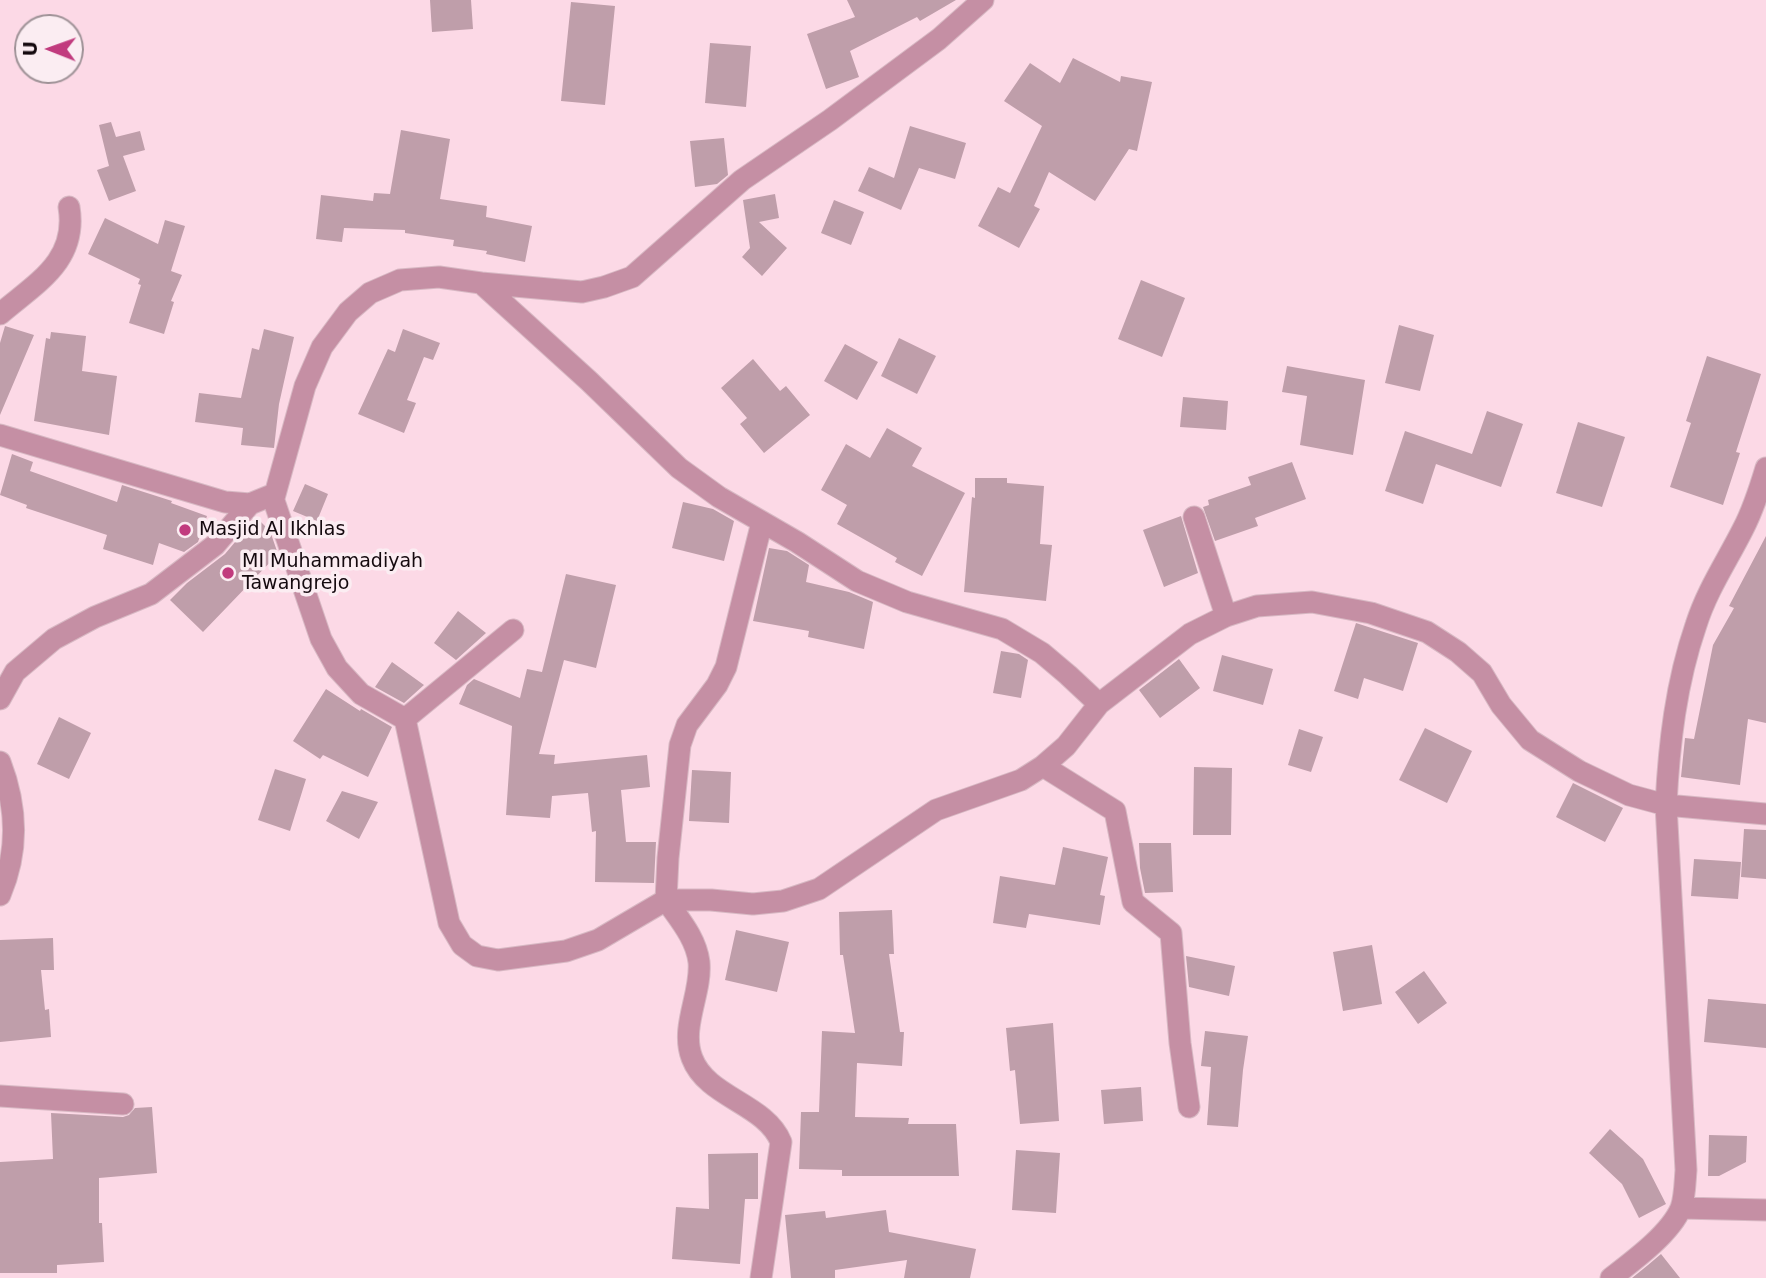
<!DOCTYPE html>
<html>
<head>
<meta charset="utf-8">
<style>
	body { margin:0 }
	#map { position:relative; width:1766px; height:1278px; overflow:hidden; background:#fcd9e6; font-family:"DejaVu Sans",sans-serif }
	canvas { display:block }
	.north { position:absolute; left:14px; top:14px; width:70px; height:70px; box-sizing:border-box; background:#fbedf2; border:2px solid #9f9297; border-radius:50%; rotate:271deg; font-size:19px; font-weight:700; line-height:28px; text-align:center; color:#14090e }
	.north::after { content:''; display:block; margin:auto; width:24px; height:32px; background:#c13b7e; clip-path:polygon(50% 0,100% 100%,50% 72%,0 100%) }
</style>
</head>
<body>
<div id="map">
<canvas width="1766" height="1278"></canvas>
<div class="north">U</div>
</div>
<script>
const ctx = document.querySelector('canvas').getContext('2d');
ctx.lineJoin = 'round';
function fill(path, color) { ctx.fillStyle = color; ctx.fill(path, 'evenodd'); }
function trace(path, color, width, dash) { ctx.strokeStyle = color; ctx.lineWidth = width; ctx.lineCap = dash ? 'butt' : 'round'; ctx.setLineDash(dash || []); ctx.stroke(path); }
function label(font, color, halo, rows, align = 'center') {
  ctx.font = font + ' "DejaVu Sans",sans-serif'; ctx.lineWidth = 7; ctx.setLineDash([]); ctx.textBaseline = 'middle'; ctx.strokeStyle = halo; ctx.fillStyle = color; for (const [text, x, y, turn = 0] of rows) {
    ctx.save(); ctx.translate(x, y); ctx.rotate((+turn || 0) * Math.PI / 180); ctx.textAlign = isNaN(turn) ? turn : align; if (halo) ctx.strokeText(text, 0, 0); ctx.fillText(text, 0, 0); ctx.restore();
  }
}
fill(new Path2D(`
	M430 0H471L473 29 432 32Z
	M847 0H956L920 21 917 17 850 51 859 77 826 89 807 34 855 17Z
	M571 2 615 6 605 105 561 101Z
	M710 43 751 46 746 107 705 103Z
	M1073 58 1120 82 1121 76 1152 82 1137 151 1129 149 1095 201 1049 172 1034 206 1040 209 1019 248 978 226 998 187 1010 193 1042 126 1004 101 1030 63 1060 83Z
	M111 122 116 137 140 131 145 150 123 156 136 191 109 201 97 170 109 166 99 125Z
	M910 126 966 143 955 179 919 168 901 210 858 191 869 167 894 178Z
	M401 130 450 139 440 199 487 206 486 217 532 226 525 262 486 254 487 251 453 246 454 240 405 233V230L344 228 342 242 316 239 321 195 373 201 374 193 390 194Z
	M724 138 728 175 717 184 695 187 690 141Z
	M775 194 779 218 759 222 787 248 762 276 742 257 750 248 743 200Z
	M834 200 864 212 851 245 821 233Z
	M105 218 158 244 165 220 185 226 171 271 182 275 171 301 174 302 164 334 129 323 141 285 138 284 140 279 88 254Z
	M1141 280 1185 298 1162 357 1118 339Z
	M1399 325 1434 335 1420 391 1385 383Z
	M5 326 34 335 0 415V343Z
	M264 329 294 337 279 404 274 448 241 445 243 428 195 422 199 393 241 398 252 348 259 350Z
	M403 329 440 343 433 360 424 357 407 400 416 403 404 433 358 414 388 349 395 352Z
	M51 332 86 336 82 371 117 376 109 435 34 421 46 338 50 339Z
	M899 338 936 356 917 394 881 376Z
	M845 344 878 362 857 400 824 381Z
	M1707 356 1761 374 1736 452 1740 453 1723 505 1670 487 1691 423 1686 421Z
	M753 359 780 391 786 386 810 415 764 453 740 424 747 418 721 388Z
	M1287 366 1365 380 1353 455 1300 445 1307 396 1282 392Z
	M1183 397 1228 401 1226 430 1180 427Z
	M1487 411 1523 424 1501 487 1436 464 1423 504 1385 491 1405 431 1472 454Z
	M1578 422 1625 437 1602 507 1556 493Z
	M887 428 922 448 912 466 965 493 922 576 895 562 897 558 837 524 847 505 821 490 846 444 870 458Z
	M12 454 33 462 30 471 117 502 122 485 172 501 171 503 207 516 198 542 184 552 159 543 153 565 103 549 107 535 26 508 27 505 0 495Z
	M1292 462 1306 499 1255 518 1258 526 1215 541 1203 507 1209 505 1208 500 1251 485 1248 477Z
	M975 478H1007V483L1044 486 1040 544 1052 545 1046 601 964 592 972 497 975 498Z
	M305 484 328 494 317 521 293 511Z
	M683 502 713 509 734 521 724 561 672 548Z
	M1181 516 1198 573 1164 587 1143 530Z
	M256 517 270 531 278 554 203 632 170 600 187 583 225 554Z
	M1766 536V723L1748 719 1740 785 1681 777 1685 738 1694 739 1713 645 1734 608 1729 606Z
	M769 548 787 551 809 565 806 582 849 592 873 602 864 649 808 637 809 631 753 621Z
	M566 574 616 585 596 668 564 660 539 754 555 755 554 764 647 755 650 787 621 790 626 842H656L654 883 595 882 596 831 592 832 588 793 552 796 550 818 506 815 512 726 459 704 467 685 474 679 520 698 527 669 542 672Z
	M458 611 486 633 456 660 434 643Z
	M1356 623 1418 643 1403 691 1364 678 1358 699 1334 691Z
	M1001 651 1019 654 1028 660 1021 698 993 693Z
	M1222 655 1273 669 1263 705 1213 691Z
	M1179 659 1200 688 1160 718 1139 690Z
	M392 662 424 685 404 703 375 687Z
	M326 689 360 711 361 709 392 727 368 777 323 755 320 759 293 741Z
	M59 717 91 733 69 779 37 764Z
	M1425 728 1472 751 1447 803 1399 780Z
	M1299 729 1323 737 1311 772 1288 765Z
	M1194 767 1232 768 1231 835H1193Z
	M275 769 306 779 290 831 258 820Z
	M692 770 731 772 729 823 689 821Z
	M1573 783 1623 808 1605 842 1556 817Z
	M342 791 378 802 359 839 326 821Z
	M1744 829 1766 830V879L1741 877Z
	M1139 843H1171L1173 892 1145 893 1140 868Z
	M1063 847 1108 857 1100 895 1105 896 1100 925 1029 914 1026 928 993 923 1000 876 1055 885Z
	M1694 859 1741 862 1738 899 1691 896Z
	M892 910 894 954H889L900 1032H904L902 1066 857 1063 855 1117 909 1118 908 1124H956L959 1176H842V1170L799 1169 801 1112H819L822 1031 855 1033 843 955H840L839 912Z
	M736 930 789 942 777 992 725 980Z
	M53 938 54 970H41L45 1010 49 1009 51 1037 0 1042V940Z
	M1372 945 1382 1004 1343 1011 1333 952Z
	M1186 956 1235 966 1229 996 1189 987Z
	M1424 971 1447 1003 1418 1024 1395 992Z
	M1708 999 1766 1004V1048L1704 1042Z
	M1053 1023 1059 1121 1020 1124 1015 1070 1010 1071 1006 1028Z
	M1205 1031 1248 1036 1243 1070 1238 1127 1207 1125 1211 1067 1201 1066Z
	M1141 1087 1143 1121 1104 1124 1101 1090Z
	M152 1107 157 1173 99 1178V1223H102L104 1262 57 1265V1273H0V1162L53 1159 51 1113 123 1117 129 1115 135 1108Z
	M1610 1129 1643 1159 1666 1204 1639 1218 1622 1184 1589 1153Z
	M1709 1135 1747 1136 1746 1162 1719 1176H1708Z
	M1016 1150 1060 1153 1056 1213 1012 1210Z
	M758 1153V1199H745L740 1264 672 1259 676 1207 709 1209 708 1154Z
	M886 1210 889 1232 976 1249 970 1278H904L907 1260 835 1270V1278H791L785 1215 825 1211 826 1218Z
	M1661 1254 1680 1278H1632L1648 1265Z`), '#bf9eaa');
const minor = new Path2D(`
	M481 283 582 292 604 287 632 277 742 180 830 120 939 39 983 0
	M0 314C36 283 78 261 69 207
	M0 435 225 502 250 504 272 495 274 498 305 386 322 347 348 312 370 293 400 280 439 277 481 283 589 381 679 468 719 497 797 542 857 581 907 602 1002 629 1042 653 1068 675 1099 704 1190 634 1226 616 1257 606 1312 602 1371 613 1427 632 1458 652 1482 673 1501 705 1530 740 1579 771 1629 795 1666 805C1669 744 1676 683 1696 625 1707 590 1727 561 1743 529 1753 510 1760 488 1766 468
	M272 495 321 639 337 668 361 694 405 719 449 923 462 945 477 956 498 960 566 951 598 940 666 900 668 858 680 745 687 725 717 685 726 667 762 522
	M1194 517 1226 616
	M0 699 15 672 54 639 95 617 151 594 215 545 250 504
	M405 719 513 630
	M0 762C17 806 19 851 0 895
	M1043 766 1115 811 1133 902 1171 933 1180 1043 1189 1107
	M666 900H711L753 904 783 901 819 889 936 810 1021 780 1043 766 1066 746 1099 704
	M666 900C679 919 696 938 699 962 702 993 680 1027 692 1058 707 1098 765 1103 781 1142L761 1278
	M0 1096 123 1104
	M1681 1208 1766 1210
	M1611 1278C1633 1261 1670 1234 1681 1208 1685 1197 1685 1181 1686 1170L1666 805 1766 814`);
trace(minor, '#d7b8c3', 23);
trace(minor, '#c58fa4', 21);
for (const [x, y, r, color] of [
	[185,530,7,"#c13b7e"],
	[228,573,7,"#c13b7e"]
]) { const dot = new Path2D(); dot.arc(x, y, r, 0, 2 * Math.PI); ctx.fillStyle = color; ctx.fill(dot); trace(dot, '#fbedf2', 2.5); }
label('19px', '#14090e', '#fbedf2', [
	["Masjid Al Ikhlas",199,530],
	["MI Muhammadiyah",242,562],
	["Tawangrejo",242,584]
], 'left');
</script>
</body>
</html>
